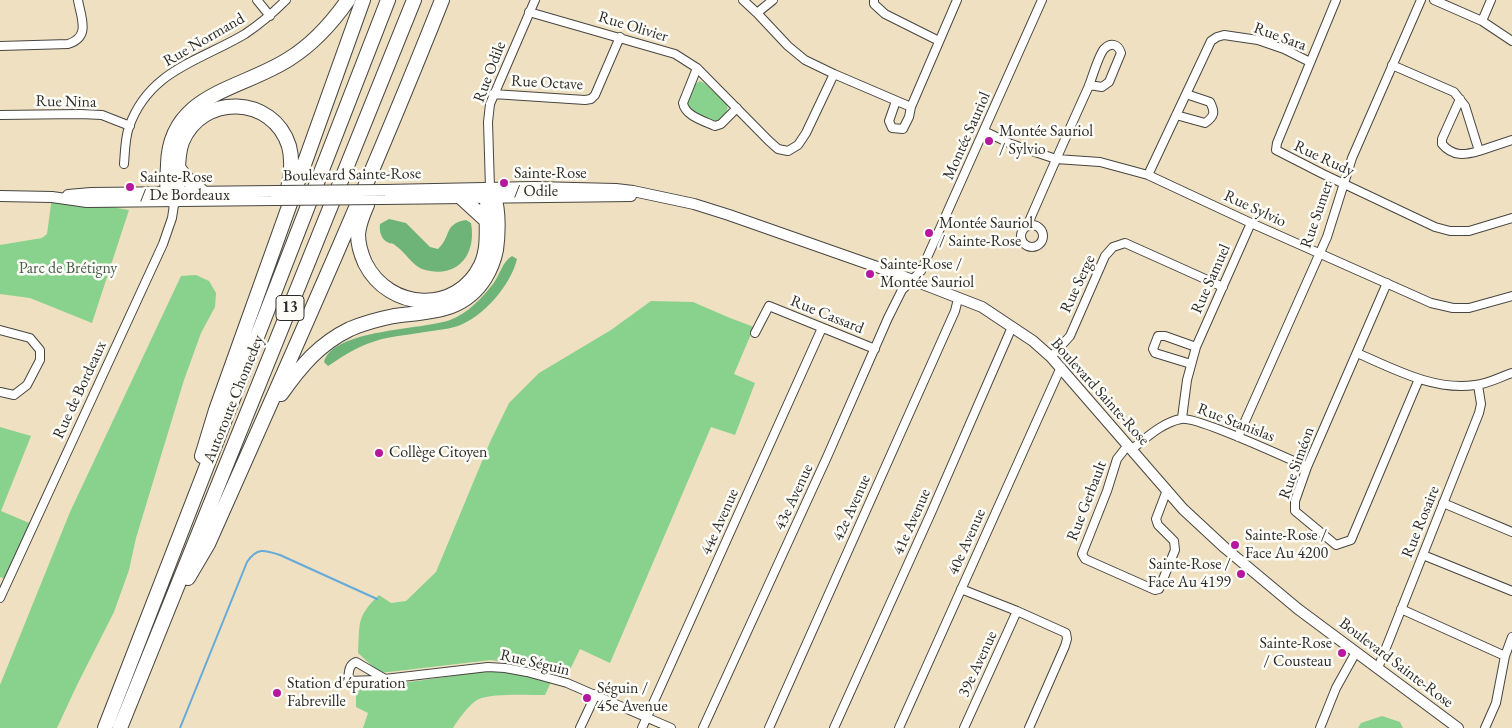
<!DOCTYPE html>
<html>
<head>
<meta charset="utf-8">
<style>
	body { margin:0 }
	canvas { display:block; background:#eee0c0 }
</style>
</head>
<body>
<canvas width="1512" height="728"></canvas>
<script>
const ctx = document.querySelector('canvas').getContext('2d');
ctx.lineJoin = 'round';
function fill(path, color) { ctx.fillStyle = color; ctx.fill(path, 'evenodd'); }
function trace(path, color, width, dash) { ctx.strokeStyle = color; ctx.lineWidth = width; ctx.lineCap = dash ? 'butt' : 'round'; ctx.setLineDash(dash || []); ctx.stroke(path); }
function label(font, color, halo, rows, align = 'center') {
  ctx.font = font + ' "EB Garamond",serif'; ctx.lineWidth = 5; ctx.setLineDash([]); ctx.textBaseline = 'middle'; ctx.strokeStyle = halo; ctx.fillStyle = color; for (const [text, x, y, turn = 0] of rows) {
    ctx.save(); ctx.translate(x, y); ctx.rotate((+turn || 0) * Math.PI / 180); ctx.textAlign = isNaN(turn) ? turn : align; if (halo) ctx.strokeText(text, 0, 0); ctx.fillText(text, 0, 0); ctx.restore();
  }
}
fill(new Path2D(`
	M700 81 704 83 726 103C730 110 725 117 719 121L713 122 689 110 686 103 693 85Z
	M52 197 129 210 92 323 30 298 0 294V245L42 238 47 234Z
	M196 275 209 281 216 293 215 307 201 333 184 380 136 538 129 570 114 612 77 685 57 728H0V685L70 512 181 276Z
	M651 301 693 302 730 318 754 327 734 374 755 383 735 435 711 427 610 663 580 649 567 676 531 667 491 660 380 673 358 653C360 623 356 617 379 595L391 603 406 601 436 572 490 442 509 403 539 373 611 330Z
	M0 427 31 436 1 511 34 525 8 580 0 577Z
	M488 671 512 673 551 682 545 695C527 695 494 693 479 699 470 703 458 720 453 728H363L368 713 356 707V696L360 689Z
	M1382 716 1400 722 1403 728H1358L1361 723Z`), '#89d28d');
fill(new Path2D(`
	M389 219 406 223 430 247 438 249C452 236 443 224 466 220L471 223C477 256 456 280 422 269 412 265 405 252 396 246 393 243 393 244 389 243 381 240 379 231 380 224Z
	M512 256 517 259C511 285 483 317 458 326 452 328 445 329 439 330 420 333 401 335 382 339 360 345 346 354 328 366L324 362C333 329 422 330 450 320 467 314 482 298 493 284 500 275 502 262 512 256Z`), '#6eb478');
trace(new Path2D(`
	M180 728 247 562C257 547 265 550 280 555L377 599`), '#64aada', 2);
const street = new Path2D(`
	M257 0 270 16
	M743 0 757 13 788 46 805 60 834 74 911 107
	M874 0V4L885 14 939 41
	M1336 0 1277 143 1276 150 1323 174 1435 227 1450 231H1469L1512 218
	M1434 0 1482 21 1512 41
	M529 12 675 54 697 68 769 141 778 149 788 151 798 145 806 133 834 74
	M757 13 773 0
	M1482 21 1491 0
	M0 46 68 44C91 37 81 18 78 0
	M1392 65 1454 92 1465 106 1479 151 1512 140
	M697 68 683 103C685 116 704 121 715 126L721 124 737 108
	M493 94 585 100 591 99 595 95 620 37
	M1460 99 1442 139V144C1453 157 1465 155 1479 151
	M896 101 889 121 892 128 903 129 909 117 911 107 957 0
	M0 115 80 114 102 115 130 126
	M1176 115 1205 123C1215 116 1215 112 1210 102L1186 94
	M984 131 1011 144 1056 159 1100 162 1148 175 1251 223 1431 303 1453 308H1469L1512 296
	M124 164C125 152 125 138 129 127 149 70 200 61 245 34 260 24 273 13 286 0
	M1148 175 1211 41 1217 37 1224 35 1258 40 1284 49 1310 62
	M490 188 488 122 490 104 535 0
	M1021 236a11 11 0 1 1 22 0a11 11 0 1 1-22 0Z
	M1027 226C1047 180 1067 134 1088 88 1092 79 1098 56 1104 49 1111 42 1118 44 1121 53L1109 82 1102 87 1089 85
	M1387 283 1307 467 1295 501V511L1336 545 1351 540 1419 379
	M0 330 30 338 40 350V360L27 385 14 395 0 392
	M755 333 769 306 875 349
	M1357 353C1394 369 1434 391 1475 385 1488 384 1500 377 1512 373
	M1051 357 1070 336 1105 256 1113 247 1125 243 1223 287
	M1191 364 1155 353 1153 349 1158 336H1165L1196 347
	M1182 418 1187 380 1196 347 1251 223
	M1238 437 1327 237 1352 158 1421 0
	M1128 445 1117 459 1107 491 1082 554 1085 559 1155 590 1159 589 1175 550 1174 541 1158 525 1156 519 1167 490
	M1132 449C1146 438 1163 422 1181 419 1196 416 1287 458 1307 467
	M1443 503 1512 532
	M1423 555 1512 591
	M961 589 1017 611 1066 633 1067 639 1065 646 1029 728
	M0 598 163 244 172 218 175 198
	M1401 609 1505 656
	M1378 668 1479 413 1481 404 1478 385
	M385 679 356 662C348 665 349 673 348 681L376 680 488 667 505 668 527 672 567 683 671 728
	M580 728 596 694
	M642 728 822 328
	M703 728 827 457 888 318 902 290 921 271 1042 0
	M769 728 955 311 958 299
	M834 728 931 513 1012 327
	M899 728 1061 367
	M964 728 1017 611
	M1320 728 1336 688 1356 652
	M1485 728 1496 703 1505 656 1512 637`);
const secondary = new Path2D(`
	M385 190 534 187 616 189 633 191 694 204 729 215 897 274 982 307 1033 341 1051 357 1183 509 1225 548 1298 609 1458 728
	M68 195 91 193 277 191
	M0 196 52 197 87 202 274 200
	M382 199 631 196`);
const highway = new Path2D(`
	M178 168 188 180 201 191
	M178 184C178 170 177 155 182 142 202 93 273 95 289 146 293 161 291 177 287 192
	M462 198 486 220
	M174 201C172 198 169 194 168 191 166 184 168 172 168 164 170 93 241 90 289 59 313 44 332 23 348 0
	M367 205C363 214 359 224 358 234 358 244 361 254 365 263 389 311 457 315 481 265 491 244 484 220 488 197
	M281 394C301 366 319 344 350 329 364 323 379 319 394 316 430 311 463 313 485 278 490 270 494 260 496 250 498 236 499 211 494 197
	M202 456 216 410 363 0
	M188 578 208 544C288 364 369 184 442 0
	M105 728 388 0
	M120 728 414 0`);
trace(street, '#484641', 10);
trace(secondary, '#484641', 12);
trace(highway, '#484641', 16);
trace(street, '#fff', 8);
trace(secondary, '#fff', 10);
trace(highway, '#fff', 14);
const secondaryBridge = new Path2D(`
	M277 191 385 190
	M274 200 382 199`);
trace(secondaryBridge, '#484641', 12, []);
trace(secondaryBridge, '#fff', 10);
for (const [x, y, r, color] of [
	[989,141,5,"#b5179e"],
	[504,183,5,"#b5179e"],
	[130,187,5,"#b5179e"],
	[929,233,5,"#b5179e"],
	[870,274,5,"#b5179e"],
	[379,453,5,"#b5179e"],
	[1235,545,5,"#b5179e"],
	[1241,574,5,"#b5179e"],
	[1342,653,5,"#b5179e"],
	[277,693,5,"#b5179e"],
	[587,698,5,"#b5179e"]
]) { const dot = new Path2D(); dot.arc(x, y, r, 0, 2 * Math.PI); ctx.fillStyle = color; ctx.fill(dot); trace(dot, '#fdfcf7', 2); }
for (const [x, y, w] of [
	[290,308,28]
]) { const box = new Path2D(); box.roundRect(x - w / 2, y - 12.5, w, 25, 4); ctx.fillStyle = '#fdfcf7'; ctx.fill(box); trace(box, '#2b2b2b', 1); }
label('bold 15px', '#2b2b2b', null, [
	["13",290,308]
]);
label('16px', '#2b2b2b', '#fdfcf7', [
	["Rue Olivier",633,27,17],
	["Rue Sara",1280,37,20],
	["Rue Normand",204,40,-30],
	["Rue Odile",490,72,-69],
	["Rue Octave",547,83,3],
	["Rue Nina",66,102,1],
	["Montée Sauriol",967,136,-66],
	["Rue Rudy",1324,159,25],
	["Boulevard Sainte-Rose",352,175,-1],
	["Rue Sylvio",1255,209,25],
	["Rue Sumer",1317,215,-71],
	["Rue Samuel",1211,279,-66],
	["Rue Serge",1078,284,-65],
	["Rue Cassard",827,315,22],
	["Rue de Bordeaux",80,390,-65],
	["Boulevard Sainte-Rose",1100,392,48],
	["Autoroute Chomedey",234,399,-68],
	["Rue Stanislas",1236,423,21],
	["Rue Siméon",1297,463,-70],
	["43e Avenue",794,497,-65],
	["Rue Gerbault",1087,501,-69],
	["42e Avenue",852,508,-66],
	["44e Avenue",720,522,-66],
	["41e Avenue",912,522,-66],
	["Rue Rosaire",1421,522,-68],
	["40e Avenue",967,542,-66],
	["Rue Séguin",535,663,13],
	["Boulevard Sainte-Rose",1396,663,37],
	["39e Avenue",978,664,-65]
]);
label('16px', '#2b2b2b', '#fdfcf7', [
	["Montée Sauriol",999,132],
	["/ Sylvio",999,150],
	["Sainte-Rose",514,174],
	["/ Odile",514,192],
	["Sainte-Rose",140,178],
	["/ De Bordeaux",140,196],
	["Montée Sauriol",939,224],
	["/ Sainte-Rose",939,242],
	["Sainte-Rose /",880,265],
	["Montée Sauriol",880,283],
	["Collège Citoyen",389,453],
	["Sainte-Rose /",1245,536],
	["Face Au 4200",1245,554],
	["Sainte-Rose /",1231,565,"right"],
	["Face Au 4199",1231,583,"right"],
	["Sainte-Rose",1332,644,"right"],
	["/ Cousteau",1332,662,"right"],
	["Station d'épuration",287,684],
	["Fabreville",287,702],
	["Séguin /",597,689],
	["45e Avenue",597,707]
], 'left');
label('16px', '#475d48', '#fdfcf7', [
	["Parc de Brétigny",68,269]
]);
</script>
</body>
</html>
